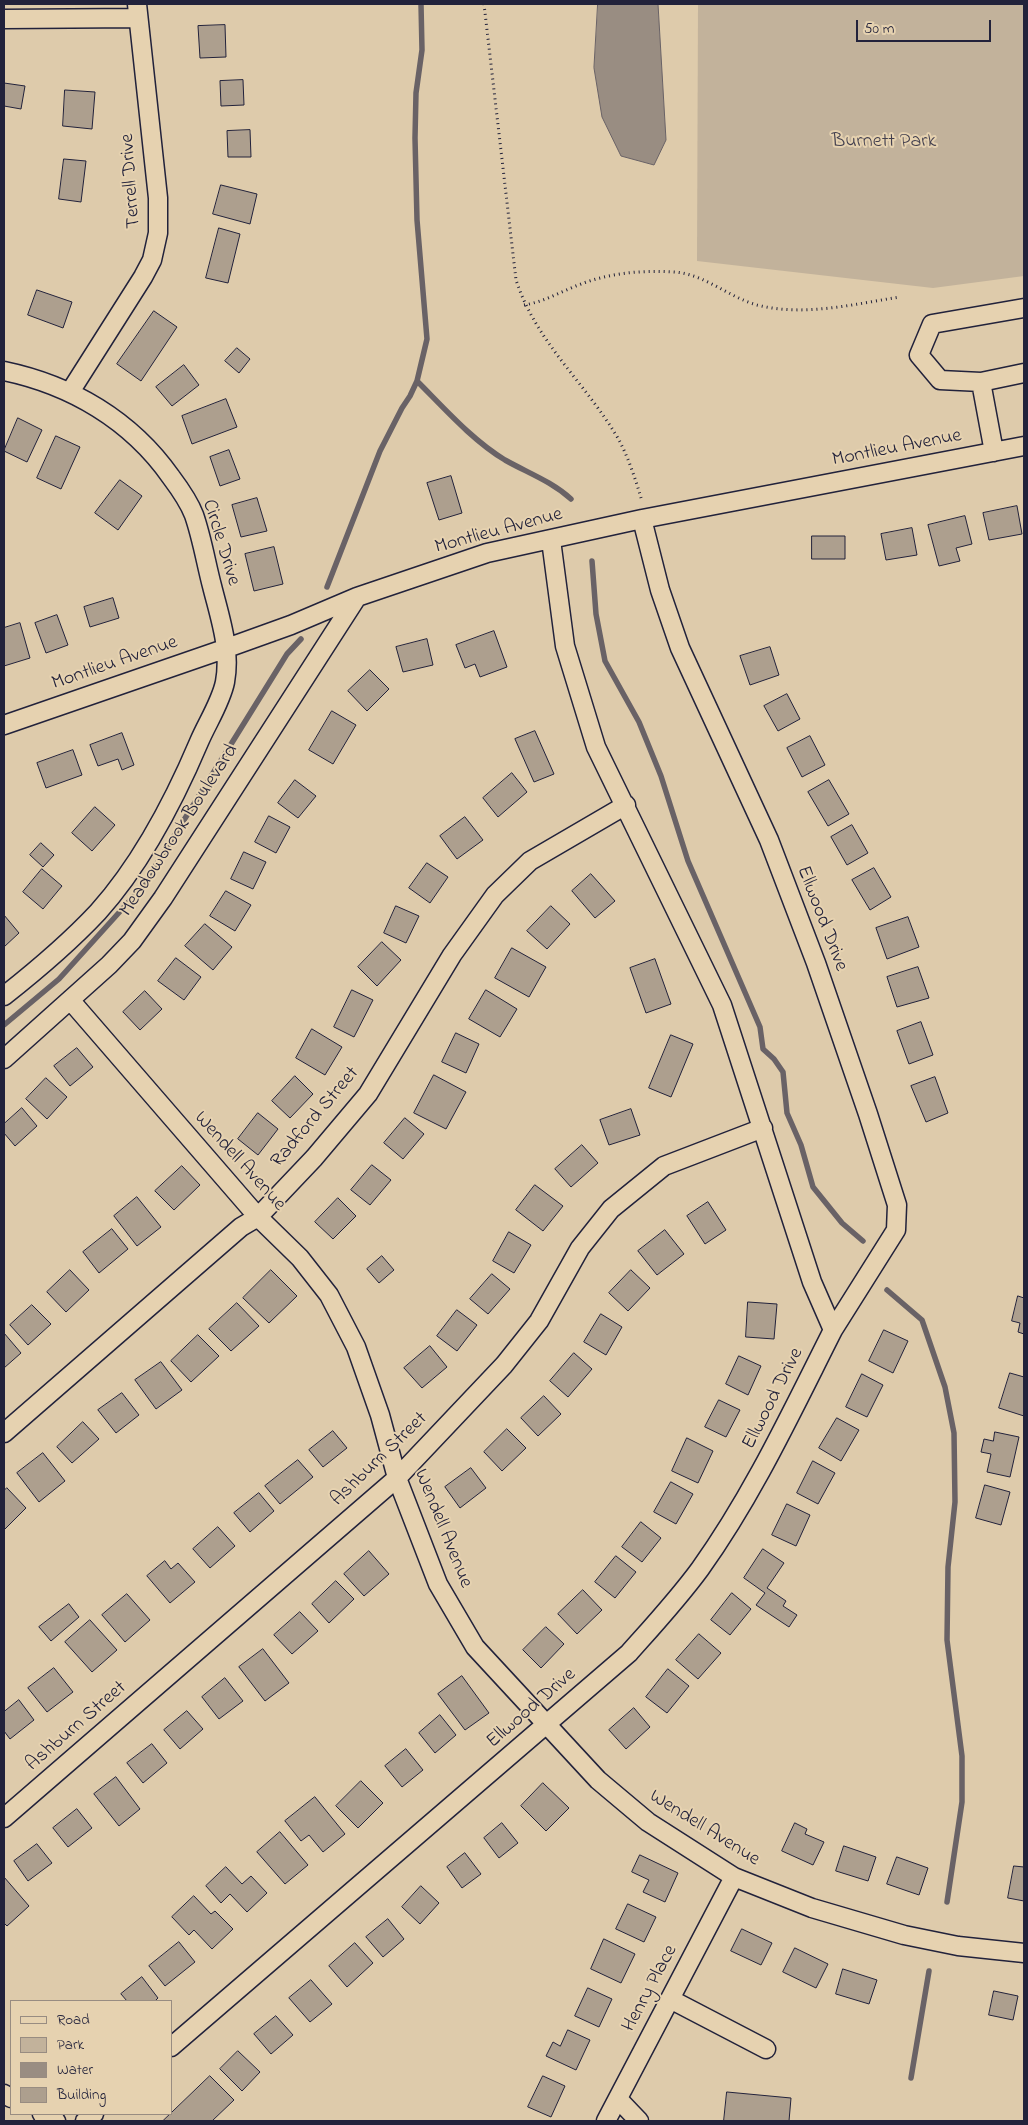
<!DOCTYPE html>
<html>
<head>
<meta charset="utf-8">
<style>
	body { margin:0 }
	#map { position:relative; width:1028px; height:2125px; overflow:hidden; background:#decbab; font-family:"Indie Flower",sans-serif }
	canvas { display:block }
	.frame { position:absolute; inset:0; border:5px solid #22223b; pointer-events:none }
	.legend { position:absolute; left:10px; top:2000px; width:162px; height:115px; box-sizing:border-box; background:#e6d2b0; border:1px solid #988c81; margin:0; padding:6px 9px; list-style:none; font-size:15px; color:#22223b }
	.legend li { display:flex; align-items:center; gap:10px; height:25px }
	.legend b { width:25px; border:1px solid #988c81 }
	.scale { position:absolute; left:856px; top:20px; width:135px; height:22px; box-sizing:border-box; border:2px solid #22223b; border-top:0; padding-left:6px; font-size:15px; line-height:18px; white-space:nowrap; color:#22223b; -webkit-text-stroke:4px #e6d2b0; paint-order:stroke }
</style>
</head>
<body>
<div id="map">
<canvas width="1028" height="2125"></canvas>
<div class="frame"></div>
<ul class="legend">
<li><b style="height:6px;background:#e6d2b0"></b>Road</li>
<li><b style="height:14px;background:#c2b29b"></b>Park</li>
<li><b style="height:14px;background:#998d82"></b>Water</li>
<li><b style="height:14px;background:#ad9f8e"></b>Building</li>
</ul>
<div class="scale">50 m</div>
</div>
<script>
const ctx = document.querySelector('canvas').getContext('2d');
ctx.lineJoin = 'round';
function fill(path, color) { ctx.fillStyle = color; ctx.fill(path, 'evenodd'); }
function trace(path, color, width, dash) { ctx.strokeStyle = color; ctx.lineWidth = width; ctx.lineCap = dash ? 'butt' : 'round'; ctx.setLineDash(dash || []); ctx.stroke(path); }
function label(font, color, halo, rows, align = 'center') {
  ctx.font = font + ' "Indie Flower",sans-serif'; ctx.lineWidth = 4; ctx.setLineDash([]); ctx.textBaseline = 'middle'; ctx.strokeStyle = halo; ctx.fillStyle = color; for (const [text, x, y, turn = 0] of rows) {
    ctx.save(); ctx.translate(x, y); ctx.rotate((+turn || 0) * Math.PI / 180); ctx.textAlign = isNaN(turn) ? turn : align; if (halo) ctx.strokeText(text, 0, 0); ctx.fillText(text, 0, 0); ctx.restore();
  }
}
fill(new Path2D(`
	M698 4H1024V276L933 288 697 261Z`), '#c2b29b');
const water = new Path2D(`
	M598 4H658L666 140 654 165 621 156 602 117 594 68Z`);
fill(water, '#998d82');
trace(water, '#696266', 1);
trace(new Path2D(`
	M417 381C444 408 472 440 505 460 528 473 551 481 571 499
	M592 561 596 614 605 661 639 722 661 776 688 861 760 1027 763 1049 774 1059 783 1072 787 1113 801 1145 813 1187 842 1223 863 1241
	M327 587 380 451 402 408 410 396 417 381 427 339 417 220 415 138 416 93 422 50 421 4
	M4 1025 59 979 143 886 287 654 301 639
	M887 1290 922 1320 945 1387 954 1433 955 1502 948 1567 947 1640 962 1756V1802L947 1902
	M911 2078 929 1971`), '#696266', 5.5);
const building = new Path2D(`
	M225 25 226 57 200 58 198 26Z
	M243 80 244 105 221 106 220 81Z
	M4 83 25 86 21 109 4 106Z
	M65 90 95 92 92 129 63 126Z
	M250 130 251 157H228L227 131Z
	M64 159 86 161 81 202 59 199Z
	M221 185 257 194 250 224 213 214Z
	M219 228 240 234 228 283 206 278Z
	M37 290 72 302 63 328 28 315Z
	M154 311 177 327 141 381 117 364Z
	M237 348 250 359 239 373 225 361Z
	M184 365 199 385 172 406 156 387Z
	M226 399 237 427 192 444 182 416Z
	M18 418 42 430 27 462 4 451Z
	M56 436 80 447 61 489 37 478Z
	M229 450 240 479 220 486 210 457Z
	M451 476 462 513 439 520 427 483Z
	M120 480 142 496 118 530 95 513Z
	M257 498 267 531 241 537 232 505Z
	M1017 506 1022 534 989 540 983 513Z
	M965 516 972 544 956 548 960 561 939 566 928 525Z
	M912 528 917 555 886 560 881 534Z
	M812 536H845V559H812Z
	M274 547 283 584 254 591 245 554Z
	M113 598 119 618 90 627 84 607Z
	M57 615 68 645 46 653 35 623Z
	M20 623 30 658 4 666V628Z
	M494 631 507 667 480 677 475 664 465 668 456 645Z
	M427 639 433 665 403 672 396 647Z
	M770 647 779 675 750 685 740 656Z
	M370 670 389 689 367 711 348 691Z
	M787 694 800 719 778 731 764 706Z
	M332 711 356 725 333 764 309 750Z
	M535 731 554 774 534 782 515 739Z
	M122 733 134 765 122 770 118 759 98 766 90 745Z
	M810 736 825 765 802 777 787 748Z
	M73 750 82 775 46 788 37 763Z
	M512 773 527 792 498 817 483 798Z
	M295 780 316 796 298 818 278 803Z
	M829 780 849 814 828 826 808 792Z
	M95 807 115 825 92 851 72 833Z
	M269 816 290 827 276 853 255 842Z
	M465 817 483 840 457 859 440 836Z
	M852 825 868 853 847 865 831 837Z
	M41 843 54 855 43 867 30 855Z
	M244 852 266 862 253 889 231 879Z
	M427 863 448 877 430 903 409 888Z
	M874 868 891 897 870 910 852 880Z
	M42 869 62 886 43 909 23 892Z
	M591 874 615 901 595 918 572 891Z
	M226 891 251 905 235 931 210 916Z
	M396 906 419 916 406 943 384 933Z
	M551 906 570 924 547 949 527 931Z
	M4 915 19 933 4 947Z
	M908 917 919 947 887 959 876 928Z
	M205 924 232 947 213 970 185 946Z
	M382 942 401 960 377 986 358 967Z
	M512 948 546 967 529 997 495 978Z
	M176 958 201 977 184 1000 158 981Z
	M655 959 671 1004 646 1013 630 968Z
	M918 967 929 998 897 1007 887 977Z
	M352 990 373 1000 354 1037 334 1027Z
	M486 990 517 1009 500 1037 469 1019Z
	M145 991 162 1009 140 1030 123 1012Z
	M921 1022 933 1055 909 1064 897 1031Z
	M312 1029 342 1047 325 1075 296 1058Z
	M456 1033 479 1044 466 1073 442 1062Z
	M671 1035 693 1044 671 1097 649 1088Z
	M77 1048 93 1067 70 1086 54 1066Z
	M434 1075 466 1092 446 1129 414 1113Z
	M295 1076 313 1094 290 1118 272 1101Z
	M935 1077 948 1113 926 1122 911 1086Z
	M46 1078 67 1097 47 1119 26 1099Z
	M22 1108 37 1126 15 1146 4 1133V1124Z
	M631 1109 640 1135 609 1145 600 1120Z
	M258 1113 278 1129 258 1155 238 1139Z
	M405 1118 424 1134 403 1159 384 1143Z
	M582 1145 598 1163 571 1187 555 1169Z
	M372 1165 391 1180 370 1205 351 1190Z
	M182 1166 200 1185 174 1210 155 1191Z
	M535 1185 563 1206 543 1231 516 1210Z
	M137 1197 161 1227 137 1246 114 1216Z
	M338 1198 356 1216 333 1239 315 1222Z
	M708 1202 726 1230 705 1244 687 1216Z
	M112 1229 128 1249 99 1273 83 1252Z
	M665 1230 684 1254 657 1275 638 1251Z
	M509 1232 531 1245 514 1273 493 1261Z
	M382 1256 394 1270 379 1283 367 1269Z
	M70 1270 89 1290 66 1312 47 1292Z
	M271 1270 297 1296 269 1323 243 1298Z
	M631 1270 650 1288 628 1311 609 1293Z
	M492 1274 510 1289 488 1314 470 1299Z
	M1018 1296 1024 1298V1334L1018 1332 1020 1323 1012 1321Z
	M748 1302 777 1304 774 1339 746 1337Z
	M237 1303 259 1326 231 1351 209 1329Z
	M32 1305 51 1324 28 1345 10 1325Z
	M457 1310 477 1325 457 1351 437 1336Z
	M601 1314 622 1327 606 1355 584 1342Z
	M884 1330 908 1341 893 1373 869 1361Z
	M4 1333 21 1353 4 1368Z
	M198 1335 219 1356 191 1382 171 1361Z
	M430 1346 447 1367 422 1388 404 1368Z
	M574 1353 592 1369 568 1397 550 1381Z
	M739 1356 761 1366 748 1395 726 1384Z
	M161 1362 182 1390 156 1409 135 1380Z
	M1010 1373 1024 1377V1416L999 1408Z
	M862 1374 883 1385 867 1417 846 1407Z
	M122 1393 139 1415 116 1433 98 1410Z
	M544 1396 561 1414 538 1436 521 1418Z
	M719 1400 740 1410 726 1437 705 1427Z
	M837 1418 859 1430 841 1461 819 1448Z
	M83 1422 99 1439 72 1463 57 1447Z
	M507 1429 526 1448 502 1471 484 1452Z
	M333 1431 347 1448 323 1467 309 1450Z
	M995 1432 1019 1437 1010 1477 987 1472 991 1454 981 1452 984 1439 993 1441Z
	M687 1438 713 1451 698 1483 672 1471Z
	M43 1453 65 1481 39 1502 17 1473Z
	M298 1460 313 1477 280 1504 265 1486Z
	M813 1461 835 1473 818 1504 797 1493Z
	M471 1468 486 1488 460 1508 445 1487Z
	M671 1482 693 1494 676 1524 654 1512Z
	M985 1485 1010 1492 1001 1525 976 1518Z
	M7 1488 26 1508 4 1530V1491Z
	M259 1493 274 1511 250 1532 234 1513Z
	M787 1504 810 1515 796 1546 772 1535Z
	M641 1522 661 1538 642 1562 622 1547Z
	M218 1527 235 1546 210 1568 193 1549Z
	M763 1549 784 1563 767 1588 786 1601 783 1606 797 1615 789 1627 756 1605 765 1593 744 1578Z
	M369 1551 389 1574 364 1596 344 1574Z
	M616 1556 636 1572 615 1598 595 1582Z
	M165 1561 171 1569 178 1563 195 1582 170 1603 147 1576Z
	M336 1581 354 1599 329 1623 312 1604Z
	M583 1590 602 1610 577 1634 558 1614Z
	M732 1593 751 1609 730 1635 711 1620Z
	M127 1594 150 1620 125 1642 102 1615Z
	M69 1604 79 1617 51 1641 39 1627Z
	M300 1612 318 1631 292 1654 274 1635Z
	M90 1620 117 1650 92 1672 65 1642Z
	M546 1627 564 1644 541 1668 523 1650Z
	M699 1634 721 1653 698 1679 676 1660Z
	M263 1649 289 1683 265 1701 239 1667Z
	M54 1668 73 1692 47 1712 28 1688Z
	M668 1669 689 1686 667 1713 646 1697Z
	M462 1676 489 1713 465 1730 438 1694Z
	M225 1678 243 1701 219 1719 202 1697Z
	M19 1700 34 1720 10 1739 4 1731V1712Z
	M634 1708 650 1727 626 1749 609 1730Z
	M187 1711 203 1729 180 1749 164 1730Z
	M440 1715 456 1735 435 1753 419 1733Z
	M152 1744 167 1763 143 1783 127 1763Z
	M406 1749 423 1770 402 1787 385 1766Z
	M116 1777 140 1809 119 1826 94 1794Z
	M361 1781 383 1803 358 1828 336 1806Z
	M543 1783 569 1808 546 1831 521 1806Z
	M315 1797 345 1834 323 1852 309 1835 301 1841 285 1821Z
	M77 1809 92 1828 68 1847 53 1828Z
	M502 1823 518 1843 499 1858 484 1838Z
	M795 1823 807 1829 805 1834 824 1842 813 1865 782 1851Z
	M280 1832 308 1865 285 1884 257 1852Z
	M37 1844 52 1863 28 1881 14 1861Z
	M844 1846 876 1857 868 1881 836 1871Z
	M465 1853 481 1874 462 1888 447 1867Z
	M640 1855 678 1873 665 1902 643 1892 649 1880 632 1872Z
	M897 1857 928 1868 919 1895 887 1884Z
	M1014 1866 1024 1867V1901L1008 1898Z
	M226 1867 242 1884 251 1876 267 1893 247 1912 230 1894 221 1903 206 1886Z
	M4 1877 29 1906 7 1926 4 1923Z
	M421 1886 439 1903 420 1924 402 1907Z
	M194 1896 211 1914 215 1911 233 1929 212 1949 194 1930 189 1935 172 1917Z
	M628 1904 656 1917 644 1942 616 1929Z
	M388 1919 404 1939 383 1957 366 1937Z
	M742 1929 772 1943 761 1965 731 1951Z
	M604 1939 635 1954 621 1983 591 1969Z
	M179 1942 195 1962 165 1986 149 1966Z
	M355 1943 373 1963 347 1987 329 1966Z
	M795 1948 828 1964 816 1988 783 1972Z
	M843 1969 877 1980 869 2004 836 1994Z
	M142 1977 158 1998 155 2001H127L121 1994Z
	M311 1980 332 2004 310 2022 289 1998Z
	M588 1988 612 1999 599 2027 575 2016Z
	M994 1991 1018 1996 1013 2020 989 2015Z
	M276 2016 293 2035 271 2054 254 2034Z
	M568 2030 590 2040 576 2070 546 2056 553 2042 560 2046Z
	M238 2051 260 2072 242 2091 220 2069Z
	M210 2076 234 2100 212 2121H163Z
	M543 2076 565 2086 551 2117 528 2107Z
	M727 2092 791 2098 789 2121H724Z`);
fill(building, '#ad9f8e');
trace(building, '#22223b', 1);
const minor = new Path2D(`
	M4 19 138 18
	M1024 308 932 324 919 355 940 380 981 382 1024 373
	M4 371C71 385 131 420 171 477 180 489 189 502 194 515 202 538 206 563 212 586 220 618 231 649 225 682 221 702 207 723 199 742 174 801 142 863 98 912 69 943 37 970 4 996
	M981 382 994 452
	M70 392 143 277 152 260 158 233V198L137 4
	M642 519 660 590 680 648 769 840 816 963 868 1114 897 1205 896 1230 833 1330
	M4 725 227 648 291 625 357 597 487 553 642 519 1024 446
	M71 1001 258 1217 300 1258 329 1295 356 1347 380 1415 397 1478 438 1584 475 1647 598 1780 648 1822 734 1877 812 1908 904 1935 958 1946 1024 1953
	M4 1059 109 965 132 941 163 898 357 597
	M4 1433 241 1227 258 1217 314 1158 368 1094 452 955 495 895 530 861 626 805
	M4 1818 397 1478 504 1365 539 1321 580 1248 611 1209 664 1166 763 1128
	M670 1999 766 2049
	M171 2047 629 1653C653 1626 678 1599 700 1569 753 1495 792 1411 833 1330L812 1282 722 1005 596 747 565 646 551 540
	M4 2094 11 2098
	M618 2099 639 2121
	M42 2114 56 2121
	M85 2121 94 2114
	M606 2121 734 1877`);
trace(minor, '#22223b', 21);
trace(new Path2D(`
	M484 4 516 280C537 344 586 383 619 440 629 459 636 481 642 501
	M524 305C544 302 562 291 581 284 610 273 642 270 674 272 705 274 728 297 757 305 804 317 854 304 900 297`), '#22223b', 3, [1, 4]);
trace(minor, '#e6d2b0', 18);
label('20px', '#423f4e', '#e6d2b0', [
	["Burnett Park",884,143]
]);
label('20px', '#22223b', '#e6d2b0', [
	["Terrell Drive",132,181,-94],
	["Montlieu Avenue",897,449,-11],
	["Montlieu Avenue",499,532,-15],
	["Circle Drive",220,543,73],
	["Montlieu Avenue",115,664,-19],
	["Meadowbrook Boulevard",180,831,-57],
	["Ellwood Drive",821,919,69],
	["Radford Street",316,1118,-50],
	["Wendell Avenue",239,1162,48],
	["Ellwood Drive",774,1399,-63],
	["Ashburn Street",380,1460,-44],
	["Wendell Avenue",442,1529,68],
	["Ellwood Drive",532,1709,-41],
	["Ashburn Street",77,1727,-41],
	["Wendell Avenue",704,1829,32],
	["Henry Place",651,1989,-62]
]);
</script>
</body>
</html>
